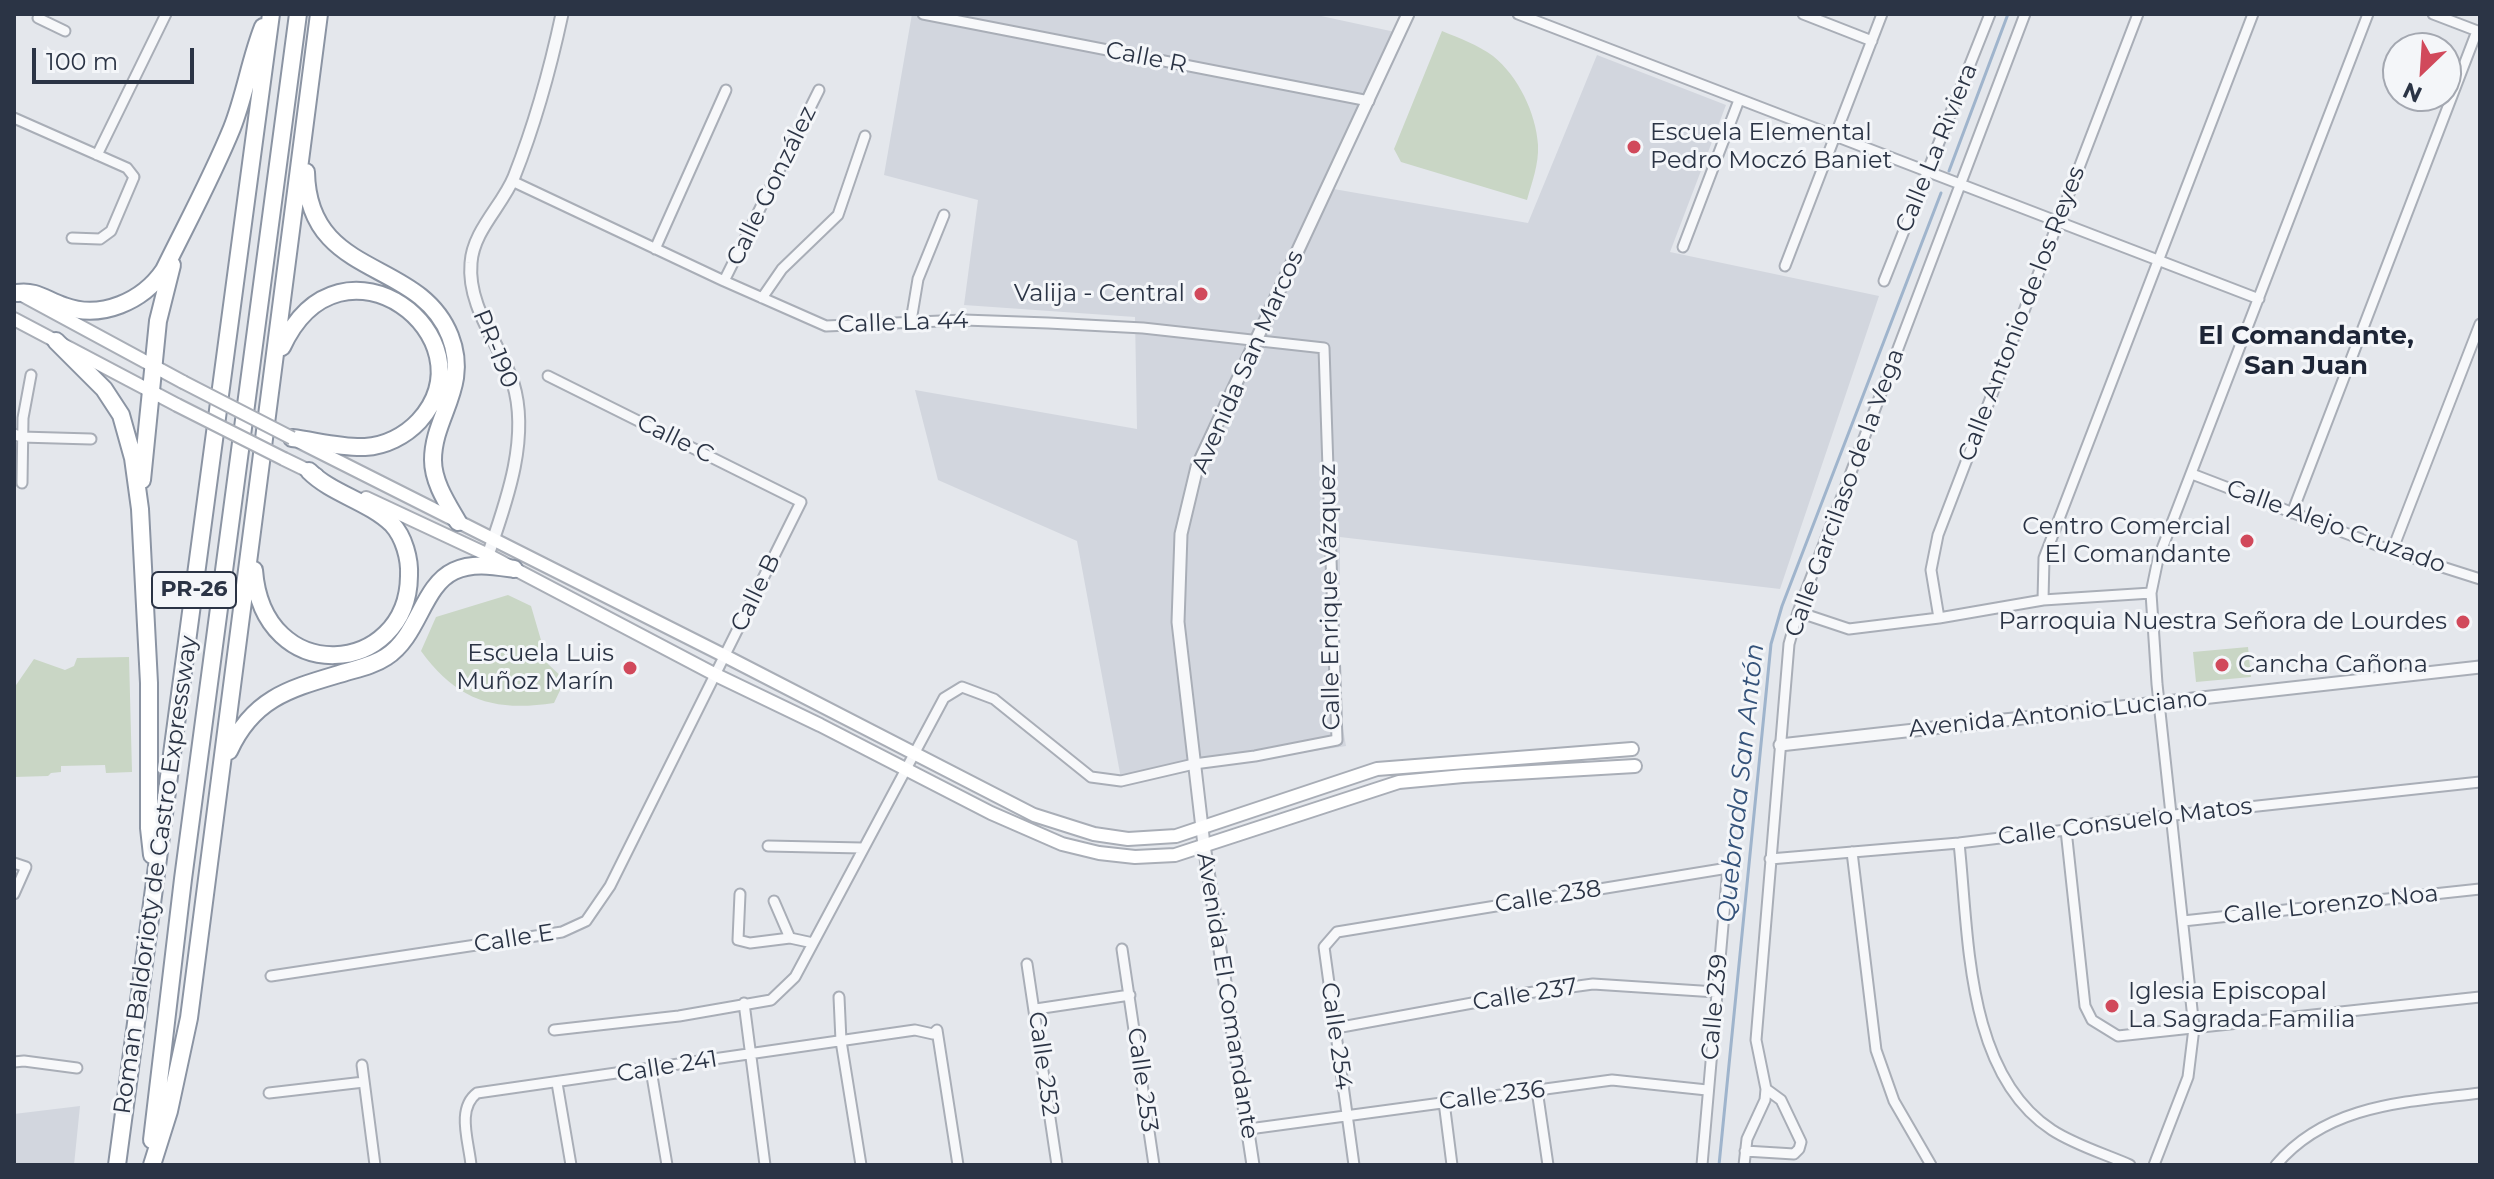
<!DOCTYPE html>
<html>
<head>
<meta charset="utf-8">
<style>
	body { margin:0 }
	#map { position:relative; width:2494px; height:1179px; overflow:hidden; background:#e4e7ec; font-family:Montserrat,sans-serif }
	canvas { display:block }
	.frame { position:absolute; inset:0; border:16px solid #2b3445; pointer-events:none }
	.north { position:absolute; left:2382px; top:32px; width:80px; height:80px; box-sizing:border-box; background:#f4f6f9; border:2px solid #a4a8b1; border-radius:50%; rotate:205deg; font-size:22px; font-weight:700; line-height:32px; text-align:center; color:#2b3445 }
	.north::after { content:''; display:block; margin:auto; width:28px; height:36px; background:#d1495b; clip-path:polygon(50% 0,100% 100%,50% 72%,0 100%) }
	.scale { position:absolute; left:32px; top:48px; width:162px; height:36px; box-sizing:border-box; border:4px solid #2b3445; border-top:0; padding-left:10px; font-size:24px; line-height:28px; white-space:nowrap; color:#2b3445; -webkit-text-stroke:6px #f4f6f9; paint-order:stroke }
</style>
</head>
<body>
<div id="map">
<canvas width="2494" height="1179"></canvas>
<div class="frame"></div>
<div class="north">N</div>
<div class="scale">100 m</div>
</div>
<script>
const ctx = document.querySelector('canvas').getContext('2d');
ctx.lineJoin = 'round';
function fill(path, color) { ctx.fillStyle = color; ctx.fill(path, 'evenodd'); }
function trace(path, color, width, dash) { ctx.strokeStyle = color; ctx.lineWidth = width; ctx.lineCap = dash ? 'butt' : 'round'; ctx.setLineDash(dash || []); ctx.stroke(path); }
function label(font, color, halo, rows, align = 'center') {
  ctx.font = font + ' Montserrat,sans-serif'; ctx.lineWidth = 6; ctx.setLineDash([]); ctx.textBaseline = 'middle'; ctx.strokeStyle = halo; ctx.fillStyle = color; for (const [text, x, y, turn = 0] of rows) {
    ctx.save(); ctx.translate(x, y); ctx.rotate((+turn || 0) * Math.PI / 180); ctx.textAlign = isNaN(turn) ? turn : align; if (halo) ctx.strokeText(text, 0, 0); ctx.fillText(text, 0, 0); ctx.restore();
  }
}
fill(new Path2D(`
	M912 14H1312L1395 32 1328 188 1528 223 1597 55 1726 105 1670 252 1879 296 1780 589 1340 537V711L1346 746 1193 770 1122 784 1077 541 938 480 915 390 1137 429 1135 317 964 305 978 200 884 175Z
	M80 1106 74 1165H14V1114Z`), '#d2d6de');
fill(new Path2D(`
	M1442 31C1459 38 1478 45 1493 56 1518 76 1536 113 1538 145 1539 164 1532 182 1527 200L1401 162 1394 149Z
	M508 595 531 606 548 664 565 680 554 703C495 712 457 701 421 651L436 617Z
	M2248 647 2251 677 2196 682 2193 652Z
	M129 657 132 772 106 773 105 765 61 766V772L51 773 48 776 14 777V688L34 659 65 670 74 666 77 658Z`), '#c9d6c5');
trace(new Path2D(`
	M1949 171 2008 14
	M1719 1165 1771 644 1782 606 1941 193`), '#9fb4cc', 3);
const minor = new Path2D(`
	M923 14 1369 101
	M1518 14 2259 299
	M1803 14 1872 41
	M2433 14 2480 32
	M38 18 65 31
	M14 118 127 168 134 177 111 231 100 239 72 238
	M97 155 166 14
	M512 181 724 281 826 326 964 320 1048 323 1143 328 1324 348 1337 740 1255 756 1194 764 1121 781 1091 777 994 699 962 687 944 698 795 977 771 1000 679 1016 554 1030
	M1683 247 1739 100
	M655 249 726 90
	M1785 266 1882 14
	M724 281 819 90
	M1884 281 1990 14
	M762 298 782 269 838 215 865 136
	M911 321 918 279 944 215
	M14 434 21 437 91 439
	M2192 474 2392 551 2480 579
	M22 483 23 418 31 375
	M2292 513 2477 31
	M2392 551 2480 324
	M2043 600 2044 558 2253 14
	M1798 612 1849 629 1939 618 2043 600 2151 593
	M1939 618 1931 570 1938 535 2138 14
	M2066 830 2085 1006 2092 1020 2118 1036 2480 997
	M1959 843C1969 935 1965 1073 2052 1130 2075 1145 2105 1154 2130 1165
	M768 846 862 848
	M1852 852 1876 1050 1894 1101 1931 1165
	M1770 859 1959 843 2066 830 2091 824 2480 782
	M14 863 26 867 14 894
	M740 894 738 940 750 943 790 938 813 943
	M774 901 790 938
	M2183 921 2480 889
	M1122 949 1154 1165
	M1027 964 1057 1165
	M271 976 562 932 586 921 610 886 801 502 548 376
	M839 997 841 1041 861 1165
	M744 1003 765 1165
	M1036 1009 1130 995
	M1336 1028 1527 993 1593 984 1716 992
	M14 1062 24 1061 77 1068
	M362 1065 375 1165
	M651 1070 667 1165
	M557 1083 571 1165
	M1537 1090 1548 1165
	M269 1093 364 1082
	M1444 1102 1452 1165
	M1249 1129 1612 1080 1707 1090
	M1745 1151 1794 1154 1799 1149 1801 1142 1781 1100 1766 1089 1756 1040 1789 644 1798 612 2025 14
	M471 1165C469 1142 456 1109 477 1093L915 1030 933 1034 937 1030 958 1165
	M1354 1165 1324 947 1337 932 1728 868 1702 1165
	M1744 1165 1747 1139 1765 1100 1766 1089
	M2154 1165 2188 1077 2194 1028 2157 684 2151 593 2158 559 2368 14
	M2276 1165C2327 1104 2406 1102 2480 1093`);
const tertiary = new Path2D(`
	M488 555C506 503 530 438 513 383 500 344 467 307 471 263 473 231 502 206 514 177 535 124 550 70 562 14
	M1780 745 2480 667
	M1253 1165 1204 845 1178 622 1181 534 1197 467 1408 14`);
const secondary = new Path2D(`
	M24 296 183 382
	M14 319 177 405
	M300 442 725 656 1034 815 1094 834 1128 839 1176 836 1377 769 1632 749
	M284 459 317 475
	M366 498 488 555 716 675 820 725 991 813 1062 844 1099 853 1135 857 1175 855 1399 782 1463 776 1635 766`);
const motorway = new Path2D(`
	M306 172C308 280 419 257 450 336 470 387 433 416 433 460 433 482 447 503 458 522
	M17 293C36 290 46 300 64 306 101 320 143 301 164 270 187 223 212 177 232 128 245 95 250 60 263 27
	M56 341 104 389 121 415 133 458 140 509 149 683V828L152 855
	M282 347C341 219 495 338 419 421 405 436 385 446 365 447 341 448 316 441 292 438
	M142 480 158 321 172 265
	M254 570C263 689 408 676 409 576 410 559 404 537 392 524 368 501 332 494 309 471
	M229 751C254 696 293 688 346 672 360 668 374 665 386 657 419 636 422 586 454 571 473 562 494 566 514 569
	M152 1140 183 879 298 14
	M117 1165 271 14
	M152 1165 169 1111 189 1018 319 14`);
trace(minor, '#a9aeb7', 13);
trace(tertiary, '#a9aeb7', 15);
trace(secondary, '#a9aeb7', 16);
trace(motorway, '#8b94a3', 20);
trace(minor, '#f7f8fa', 9);
trace(tertiary, '#f7f8fa', 11);
trace(secondary, '#fff', 12);
trace(motorway, '#fff', 16);
const secondaryBridge = new Path2D(`
	M183 382 292 438
	M177 405 284 459`);
trace(secondaryBridge, '#a9aeb7', 16, []);
trace(secondaryBridge, '#fff', 12);
for (const [x, y, r, color] of [
	[1634,147,8,"#d1495b"],
	[1201,294,8,"#d1495b"],
	[2247,541,8,"#d1495b"],
	[2463,622,8,"#d1495b"],
	[2222,665,8,"#d1495b"],
	[630,668,8,"#d1495b"],
	[2112,1006,8,"#d1495b"]
]) { const dot = new Path2D(); dot.arc(x, y, r, 0, 2 * Math.PI); ctx.fillStyle = color; ctx.fill(dot); trace(dot, '#f4f6f9', 3); }
for (const [x, y, w] of [
	[194,590,84]
]) { const box = new Path2D(); box.roundRect(x - w / 2, y - 18, w, 36, 6); ctx.fillStyle = '#f4f6f9'; ctx.fill(box); trace(box, '#2b3445', 2); }
label('bold 22px', '#2b3445', null, [
	["PR-26",194,590]
]);
label('24px', '#2b3445', '#f4f6f9', [
	["Calle R",1146,58,11],
	["Calle La Riviera",1937,148,-68],
	["Calle González",772,186,-64],
	["Calle Antonio de los Reyes",2022,314,-69],
	["Calle La 44",903,323,-2],
	["PR-190",495,349,68],
	["Avenida San Marcos",1248,362,-66],
	["Calle C",675,439,26],
	["Calle Garcilaso de la Vega",1845,493,-70],
	["Calle Alejo Cruzado",2336,527,20],
	["Calle B",756,593,-64],
	["Calle Enrique Vázquez",1330,597,-91],
	["Avenida Antonio Luciano",2058,714,-6],
	["Calle Consuelo Matos",2125,822,-7],
	["Roman Baldorioty de Castro Expressway",156,875,-82],
	["Calle 238",1548,897,-9],
	["Calle Lorenzo Noa",2331,905,-6],
	["Calle E",514,939,-9],
	["Calle 237",1525,995,-9],
	["Avenida El Comandante",1227,996,81],
	["Calle 239",1715,1007,-85],
	["Calle 254",1336,1036,82],
	["Calle 252",1043,1064,82],
	["Calle 241",667,1067,-9],
	["Calle 253",1142,1080,82],
	["Calle 236",1492,1096,-7]
]);
label('24px', '#2b3445', '#f4f6f9', [
	["Escuela Elemental",1650,133,"left"],
	["Pedro Moczó Baniet",1650,161,"left"],
	["Valija - Central",1185,294],
	["Centro Comercial",2231,527],
	["El Comandante",2231,555],
	["Parroquia Nuestra Señora de Lourdes",2447,622],
	["Escuela Luis",614,654],
	["Muñoz Marín",614,682],
	["Cancha Cañona",2238,665,"left"],
	["Iglesia Episcopal",2128,992,"left"],
	["La Sagrada Familia",2128,1020,"left"]
], 'right');
label('bold 26px', '#1d2536', '#f4f6f9', [
	["El Comandante,",2306,336],
	["San Juan",2306,366]
]);
label('italic 26px', '#34527a', '#f4f6f9', [
	["Quebrada San Antón",1741,783,-84]
]);
</script>
</body>
</html>
